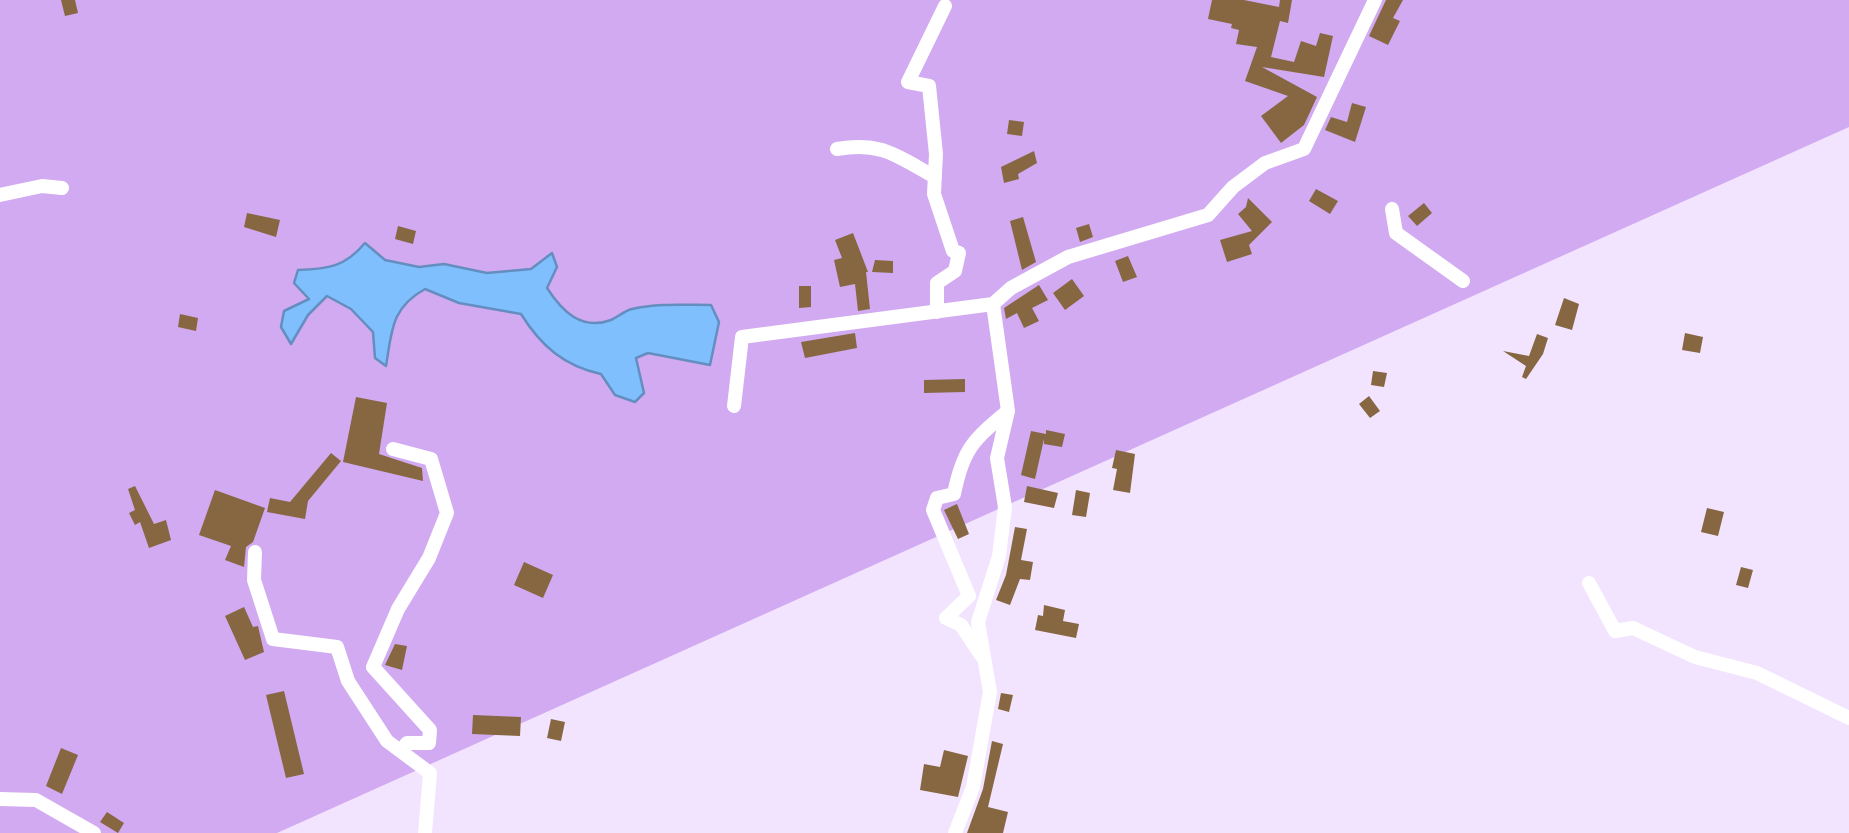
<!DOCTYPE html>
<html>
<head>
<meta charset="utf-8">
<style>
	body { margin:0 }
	canvas { display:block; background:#f2e3ff }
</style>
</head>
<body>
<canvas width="1849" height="833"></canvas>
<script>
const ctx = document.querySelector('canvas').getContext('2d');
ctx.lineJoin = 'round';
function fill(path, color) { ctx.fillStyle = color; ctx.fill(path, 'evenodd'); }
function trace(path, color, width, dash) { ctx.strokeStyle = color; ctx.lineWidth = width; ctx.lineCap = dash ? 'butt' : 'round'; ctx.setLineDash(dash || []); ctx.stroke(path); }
fill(new Path2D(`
	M0 0H1849V127L277 833H0Z`), '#d1aaf1');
const water = new Path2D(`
	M365 243 385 260 419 267 444 264 487 273 531 269 552 253 557 267 547 288C562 311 581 331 611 320 618 317 624 311 632 309 657 303 685 305 711 305L719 322 710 365 648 353 636 358 644 393 635 402 615 395 601 374C564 366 541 346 521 314L459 303 425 289C391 308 392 330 386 366L375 358 373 332 351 309 327 296 308 315 291 344 281 327 284 311 309 299 294 283 298 270C328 269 345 267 365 243Z`);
fill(water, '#80bffe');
trace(water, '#658ec0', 2.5);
fill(new Path2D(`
	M61 0H75L78 13 65 16Z
	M1212 0H1244L1279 7 1280 0H1292L1288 23 1280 21 1271 57 1294 62 1301 41 1316 46 1320 33 1333 36 1324 77 1262 67 1317 97 1304 125 1281 143 1261 116 1288 96 1245 81 1257 47 1236 44 1239 30 1231 28 1232 24 1208 19Z
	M1386 0H1403L1393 18 1400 21 1388 45 1369 36Z
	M1352 103 1366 107 1355 142 1325 130 1331 117 1347 122Z
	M1009 120 1024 122 1022 136 1007 134Z
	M1034 151 1037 163 1018 174 1019 179 1004 183 1001 167Z
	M1316 189 1338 201 1330 214 1309 201Z
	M1248 198 1272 222 1249 245 1252 254 1227 262 1220 240 1252 231 1238 214 1246 207Z
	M1424 203 1432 213 1417 226 1408 216Z
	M247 213 280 220 276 237 244 227Z
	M1023 217 1036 262 1022 270 1010 221Z
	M1089 224 1093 237 1080 242 1076 228Z
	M398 226 416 231 413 244 395 239Z
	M853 233 868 272H866L870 309 858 311 855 284 840 287 834 260 842 258 835 240Z
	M1128 256 1137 277 1123 282 1115 261Z
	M875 260 893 261V273L872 272Z
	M1072 279 1084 296 1065 310 1053 293Z
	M1039 285 1048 300 1032 308 1039 321 1024 328 1017 313 1006 319 1004 308Z
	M799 286H811V307L799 308Z
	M1564 298 1579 304 1572 330 1555 325Z
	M180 314 198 318 196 331 178 327Z
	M855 333 857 348 805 358 801 342Z
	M1685 333 1703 337 1700 353 1682 350Z
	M1537 334 1548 338 1543 354 1526 379 1522 377 1526 366 1503 351 1529 356Z
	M1373 371 1387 373 1384 387 1371 385Z
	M965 379V392L924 393V380Z
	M1369 396 1380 411 1370 418 1359 404Z
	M356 397 387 403 379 454 422 468 423 481 343 462Z
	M1046 430 1065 434 1062 447 1044 444V439L1035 479 1021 475 1031 431 1046 434Z
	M1116 450 1135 454 1130 493 1113 490 1117 469 1112 468Z
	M331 453 341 461 308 501 305 519 267 512 270 498 290 502Z
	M135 486 154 524 166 520 171 540 149 548 140 522 135 525 129 513 135 510 128 489Z
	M1027 486 1058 493 1054 508 1024 502Z
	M215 490 265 508 253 542 246 547 244 567 225 560 231 546 199 535Z
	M1076 490 1090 493 1086 517 1072 515Z
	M957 504 969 534 958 539 944 510Z
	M1707 508 1724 512 1718 536 1701 532Z
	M1015 527 1027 529 1021 560 1033 562 1030 580 1020 579 1010 605 996 600 1006 575Z
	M524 562 553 575 543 598 514 585Z
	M1741 567 1753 570 1748 588 1736 585Z
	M1044 605 1065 610 1063 621 1079 624 1076 638 1035 630 1038 615 1043 616Z
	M244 607 253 627 258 626 264 652 245 660 225 616Z
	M395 644 407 646 402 670 385 665Z
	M284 691 304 774 286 778 266 695Z
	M1001 693 1013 695 1009 712 998 709Z
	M473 715 521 717 520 736 472 734Z
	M551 719 565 722 561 741 547 738Z
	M992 741 1003 744 988 807 1008 812 1003 833H967L983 789Z
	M61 748 78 755 62 794 46 786Z
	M944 750 968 756 958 797 920 790 924 764 940 767Z
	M107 812 124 823 118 833 100 822Z`), '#876742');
trace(new Path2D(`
	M837 149C881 141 897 156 935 177
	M0 195 42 186 62 188
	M1392 209 1396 233 1463 281
	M937 312V283L955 271 959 253 953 251 934 194 936 154 929 86 908 82 945 6
	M734 406 742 337 993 304
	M393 449 431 459 447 513 429 558 398 609 373 667 430 730 429 743H407L401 751
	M255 552 254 580 273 639 337 647 348 681 387 741 430 773 425 833
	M1589 583 1615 631 1633 628 1695 657 1757 673 1849 718
	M981 655 961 625 946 618 969 596 933 510 937 498 954 494C963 449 973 440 1008 411
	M0 799 36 800 94 833
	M955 833 973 787 990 692 978 622 999 556 1005 507 997 458 1008 411 993 304 1011 288 1068 257 1208 215 1233 187 1265 163 1304 149 1375 0`), '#fff', 14);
</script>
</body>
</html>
